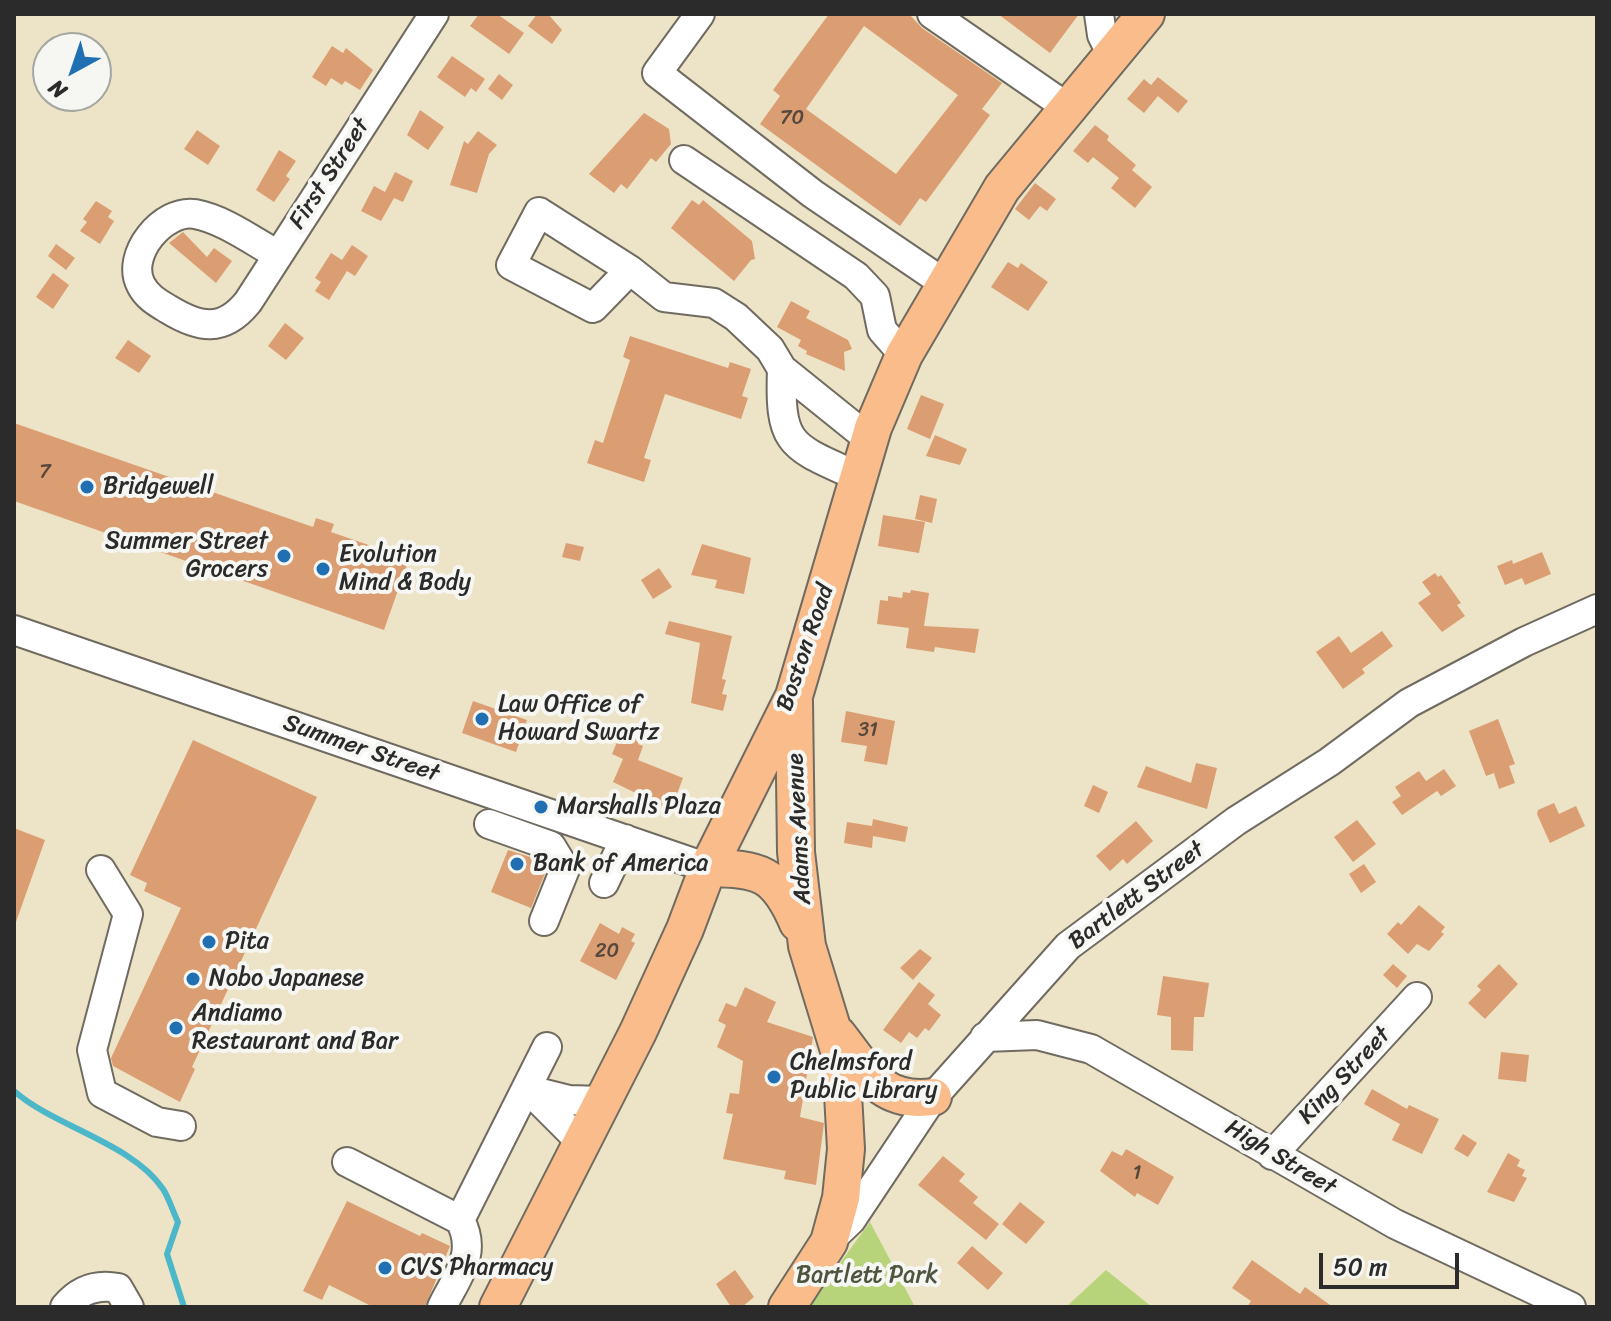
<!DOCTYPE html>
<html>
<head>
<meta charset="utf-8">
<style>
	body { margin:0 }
	#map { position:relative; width:1611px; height:1321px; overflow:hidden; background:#ede3c6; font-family:Sriracha,sans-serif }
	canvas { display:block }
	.frame { position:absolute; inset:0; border:16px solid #2b2b2b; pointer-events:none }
	.north { position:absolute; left:32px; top:32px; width:80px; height:80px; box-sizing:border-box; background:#f6f6f2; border:2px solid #a5a5a2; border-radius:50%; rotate:220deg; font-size:22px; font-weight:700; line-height:32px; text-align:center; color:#2b2b2b }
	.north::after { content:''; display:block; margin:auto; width:28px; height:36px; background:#1f6fb2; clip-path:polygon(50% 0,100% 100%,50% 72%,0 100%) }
	.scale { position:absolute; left:1319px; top:1253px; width:140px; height:36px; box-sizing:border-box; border:4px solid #2b2b2b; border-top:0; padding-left:10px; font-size:24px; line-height:28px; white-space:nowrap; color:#2b2b2b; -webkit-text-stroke:6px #f6f6f2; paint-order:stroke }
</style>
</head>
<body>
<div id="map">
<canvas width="1611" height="1321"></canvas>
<div class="frame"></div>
<div class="north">N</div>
<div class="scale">50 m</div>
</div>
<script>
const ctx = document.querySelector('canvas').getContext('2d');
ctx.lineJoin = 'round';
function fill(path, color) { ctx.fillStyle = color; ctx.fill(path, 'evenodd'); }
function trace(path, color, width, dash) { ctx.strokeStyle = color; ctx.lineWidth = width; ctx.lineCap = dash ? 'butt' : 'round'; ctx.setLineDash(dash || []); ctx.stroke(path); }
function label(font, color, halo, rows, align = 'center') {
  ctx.font = font + ' Sriracha,sans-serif'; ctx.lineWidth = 8; ctx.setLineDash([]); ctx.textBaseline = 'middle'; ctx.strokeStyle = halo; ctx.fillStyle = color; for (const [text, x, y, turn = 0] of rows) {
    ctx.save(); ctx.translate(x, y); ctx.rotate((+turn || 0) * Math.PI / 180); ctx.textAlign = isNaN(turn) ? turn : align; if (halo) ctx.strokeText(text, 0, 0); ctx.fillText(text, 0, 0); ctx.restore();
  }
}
fill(new Path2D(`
	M870 1222 915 1307H808Z
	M1106 1270 1152 1307H1066Z`), '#b8d47a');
trace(new Path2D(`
	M14 1091C55 1127 132 1143 163 1189 169 1198 173 1212 178 1222L167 1254 184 1307`), '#4cb7c8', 6);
fill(new Path2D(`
	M479 14H497L524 33 509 54 470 26Z
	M537 14H548L562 30 552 44 528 26Z
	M829 14H909L922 28 1002 83 982 109 990 115 926 202 920 198 900 226 760 124 780 96 773 90ZM864 26 958 95 896 174 806 109Z
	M998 14H1079L1050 53Z
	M332 46 343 53 346 48 373 70 360 90 345 81 342 85 331 78 326 86 312 77Z
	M452 56 485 79 476 92 471 88 465 97 437 77Z
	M499 74 513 85 502 100 488 89Z
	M1158 77 1188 101 1178 113 1158 96 1144 113 1127 99 1144 79 1151 85Z
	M420 110 444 127 428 150 407 135Z
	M644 113 669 129 671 144 656 162 651 158 627 189 621 184 614 193 589 174Z
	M1095 125 1109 136 1107 140 1136 165 1132 170 1152 187 1135 208 1111 188 1119 178 1093 157 1088 163 1073 151Z
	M197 130 220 146 208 165 184 149Z
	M478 131 497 145 489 154 477 193 450 185 464 141 468 144Z
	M279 150 296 161 286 176 290 179 274 202 256 190Z
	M395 172 413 181 403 202 394 198 381 221 361 211 374 186 385 192Z
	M1035 183 1056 199 1047 211 1040 206 1029 220 1015 209Z
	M692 200 699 205 703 200 752 241 755 259 751 260 734 281 671 228Z
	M96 201 112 211 108 217 114 221 100 244 80 231 87 222 83 219Z
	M183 232 207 257 214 248 232 261 216 283 169 243Z
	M56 244 75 258 66 270 48 256Z
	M352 245 368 256 355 276 347 271 329 300 315 291 321 282 315 278 331 253 342 260Z
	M1008 262 1018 268 1021 263 1048 282 1028 311 991 287Z
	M53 273 69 285 53 309 36 297Z
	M791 301 810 311 806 318 848 340 852 349 844 352 845 371 806 354 807 351 798 346 801 340 777 327Z
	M285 323 304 338 286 360 268 346Z
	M630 336 728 368 730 362 751 369 742 396 748 398 741 419 665 394 644 458 651 460 644 482 587 463 595 440 603 443 630 360 623 357Z
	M128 340 151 356 139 373 115 358Z
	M921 395 944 404 930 439 907 429Z
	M14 423 313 527 316 518 334 524 331 532 409 559 384 630 14 501Z
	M935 435 967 449 960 465 926 456Z
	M920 495 937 499 932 523 915 519Z
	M883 515 925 522 919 553 878 546Z
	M566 543 584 547 580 561 562 557Z
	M702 544 751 558 744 594 715 588 717 580 691 575Z
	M1542 552 1551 574 1525 585 1522 578 1505 585 1497 566 1512 560 1513 564Z
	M659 568 672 587 653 599 641 580Z
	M1435 573 1438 577 1441 575 1461 603 1457 605 1465 616 1442 632 1418 603 1431 594 1422 582Z
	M911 590 929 593 924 626 979 629 975 653 935 647 934 652 906 648 909 628 877 624 880 600 888 601V596L902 598 903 592 910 593Z
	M669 621 732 636 722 679 726 680 722 694 727 695 723 711 691 703 700 643 665 634Z
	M1382 631 1393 646 1362 669 1365 673 1343 689 1316 652 1339 636 1351 653Z
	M473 701 527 720 516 752 462 733Z
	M846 711 895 721 887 765 864 761 867 746 841 742Z
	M1498 719 1515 764 1509 766 1515 783 1499 789 1494 773 1486 776 1469 731Z
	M630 728 643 734 638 744 643 746 638 760 683 778 671 810 613 782 623 759 612 754 620 735 626 737Z
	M193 740 317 797 192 1067 195 1069 180 1102 113 1066 111 1058 181 908 144 891 147 883 130 875Z
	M1196 763 1217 768 1207 809 1137 787 1146 766 1191 783Z
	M1444 769 1456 786 1441 796 1437 791 1402 815 1392 802 1401 796 1395 787 1419 771 1426 781Z
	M1093 785 1108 792 1099 813 1084 806Z
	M1554 803 1559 814 1576 806 1585 826 1550 843 1537 814 1538 810Z
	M873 819 908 827 905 842 873 836 872 848 844 843 847 822 872 826Z
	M1357 820 1376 844 1353 862 1334 837Z
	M1136 821 1153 841 1127 864 1123 859 1110 871 1096 856Z
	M14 828 45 840 16 922 14 921Z
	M508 850 540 860 546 871 531 908 491 892Z
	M1364 864 1376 882 1361 893 1349 874Z
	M1419 905 1445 927 1441 932 1444 934 1429 951 1417 944 1408 954 1387 934 1398 922 1401 925Z
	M600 923 619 934 622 927 635 934 631 941 635 943 616 980 580 961Z
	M920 949 932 958 913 980 900 968Z
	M1393 964 1407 976 1397 988 1383 975Z
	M1499 964 1518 984 1485 1019 1468 1003 1481 990 1477 986Z
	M1163 976 1209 983 1204 1017H1194L1193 1051 1171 1050V1017L1157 1015Z
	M919 982 935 995 928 1004 941 1015 929 1031 925 1028 917 1038 909 1032 901 1043 883 1030Z
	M745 987 776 1002 767 1022 813 1037 800 1117 824 1123 816 1185 784 1179 786 1171 723 1159 733 1114 726 1113 730 1093 739 1094 743 1061 717 1047 726 1025 718 1021 726 1003 736 1007Z
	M1501 1052 1529 1055 1526 1082 1498 1079Z
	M1372 1089 1407 1109 1409 1105 1439 1119 1422 1154 1392 1140 1400 1124 1364 1104Z
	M1463 1134 1477 1143 1468 1157 1454 1149Z
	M1126 1149 1174 1177 1158 1205 1137 1193 1135 1197 1100 1171 1112 1151 1122 1156Z
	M1508 1153 1520 1160 1517 1166 1525 1170 1522 1176 1527 1178 1514 1202 1487 1192Z
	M943 1156 965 1174 959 1181 978 1197 973 1203 999 1224 986 1240 918 1185Z
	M347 1201 420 1236 422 1233 450 1246 425 1307H373L329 1285 322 1300 303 1291Z
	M1020 1202 1045 1222 1026 1244 1002 1224Z
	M972 1246 1003 1273 988 1290 957 1263Z
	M1252 1260 1300 1294 1305 1287 1333 1307H1247L1251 1301 1232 1288Z
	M735 1270 754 1297 742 1307H731L716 1284Z`), '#db9e73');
const minor = new Path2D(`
	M700 14 657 73 813 194 944 283
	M932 14 1068 108
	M1099 14 1102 35 1112 55
	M684 160 856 276 875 296 882 330 904 355
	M278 255C253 241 223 219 195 214 163 209 125 255 141 285 147 297 158 303 168 309 199 328 223 333 248 302L434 14
	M630 270 593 308 511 265 539 212 630 270 664 297 714 303 736 317 770 349 782 369 869 439
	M782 369C779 447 791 446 859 477
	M14 630 708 868
	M489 824 551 846 565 869 544 921
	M101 870 128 914 92 1050 102 1093 157 1122 181 1126
	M604 883 625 839
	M985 1037 1037 1035 1091 1049 1395 1224 1571 1307
	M528 1089 582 1143
	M533 1091 569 1100 603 1101
	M1272 1155 1417 997
	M347 1162 460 1220 547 1047
	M831 1239 851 1220 933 1097 1068 946 1236 821 1329 762 1409 703 1524 642 1597 609
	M65 1307C79 1290 97 1284 118 1288L129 1307
	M442 1307C457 1276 478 1254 460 1220`);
const major = new Path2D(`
	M708 868C760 869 776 872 798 923
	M838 1035C867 1072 881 1104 933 1097
	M498 1307 638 1032 685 929 708 868 794 696 873 428 904 355 1002 188 1146 14
	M787 1307 829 1242 841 1198 846 1149 841 1057 807 946 796 852 794 701`);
trace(minor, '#6f6b61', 32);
trace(major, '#6f6b61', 40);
trace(minor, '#fff', 28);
trace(major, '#fabc8b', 36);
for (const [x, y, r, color] of [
	[87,487,8,"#1f6fb2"],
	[284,556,8,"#1f6fb2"],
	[323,569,8,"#1f6fb2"],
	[482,719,8,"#1f6fb2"],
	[541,807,8,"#1f6fb2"],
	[517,864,8,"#1f6fb2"],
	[209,942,8,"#1f6fb2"],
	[193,979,8,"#1f6fb2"],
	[176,1028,8,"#1f6fb2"],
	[774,1077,8,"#1f6fb2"],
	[385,1268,8,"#1f6fb2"]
]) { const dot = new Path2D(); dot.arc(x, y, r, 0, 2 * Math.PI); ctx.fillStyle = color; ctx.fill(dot); trace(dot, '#f6f6f2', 3); }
label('20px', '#57483d', null, [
	["70",792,119],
	["7",45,473],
	["31",868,731],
	["20",607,952],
	["1",1137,1174]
]);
label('24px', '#2b2b2b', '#f6f6f2', [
	["First Street",330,174,-57],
	["Boston Road",806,648,-71],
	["Summer Street",361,749,19],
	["Adams Avenue",800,829,-93],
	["Bartlett Street",1137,896,-37],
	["King Street",1345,1076,-47],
	["High Street",1280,1158,31]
]);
label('24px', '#2b2b2b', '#f6f6f2', [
	["Bridgewell",103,487],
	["Summer Street",268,542,"right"],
	["Grocers",268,570,"right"],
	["Evolution",339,555],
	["Mind & Body",339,583],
	["Law Office of",498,705],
	["Howard Swartz",498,733],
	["Marshalls Plaza",557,807],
	["Bank of America",533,864],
	["Pita",225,942],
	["Nobo Japanese",209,979],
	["Andiamo",192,1014],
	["Restaurant and Bar",192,1042],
	["Chelmsford",790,1063],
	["Public Library",790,1091],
	["CVS Pharmacy",401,1268]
], 'left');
label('24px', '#4e553f', '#f6f6f2', [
	["Bartlett Park",867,1276]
]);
</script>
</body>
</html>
